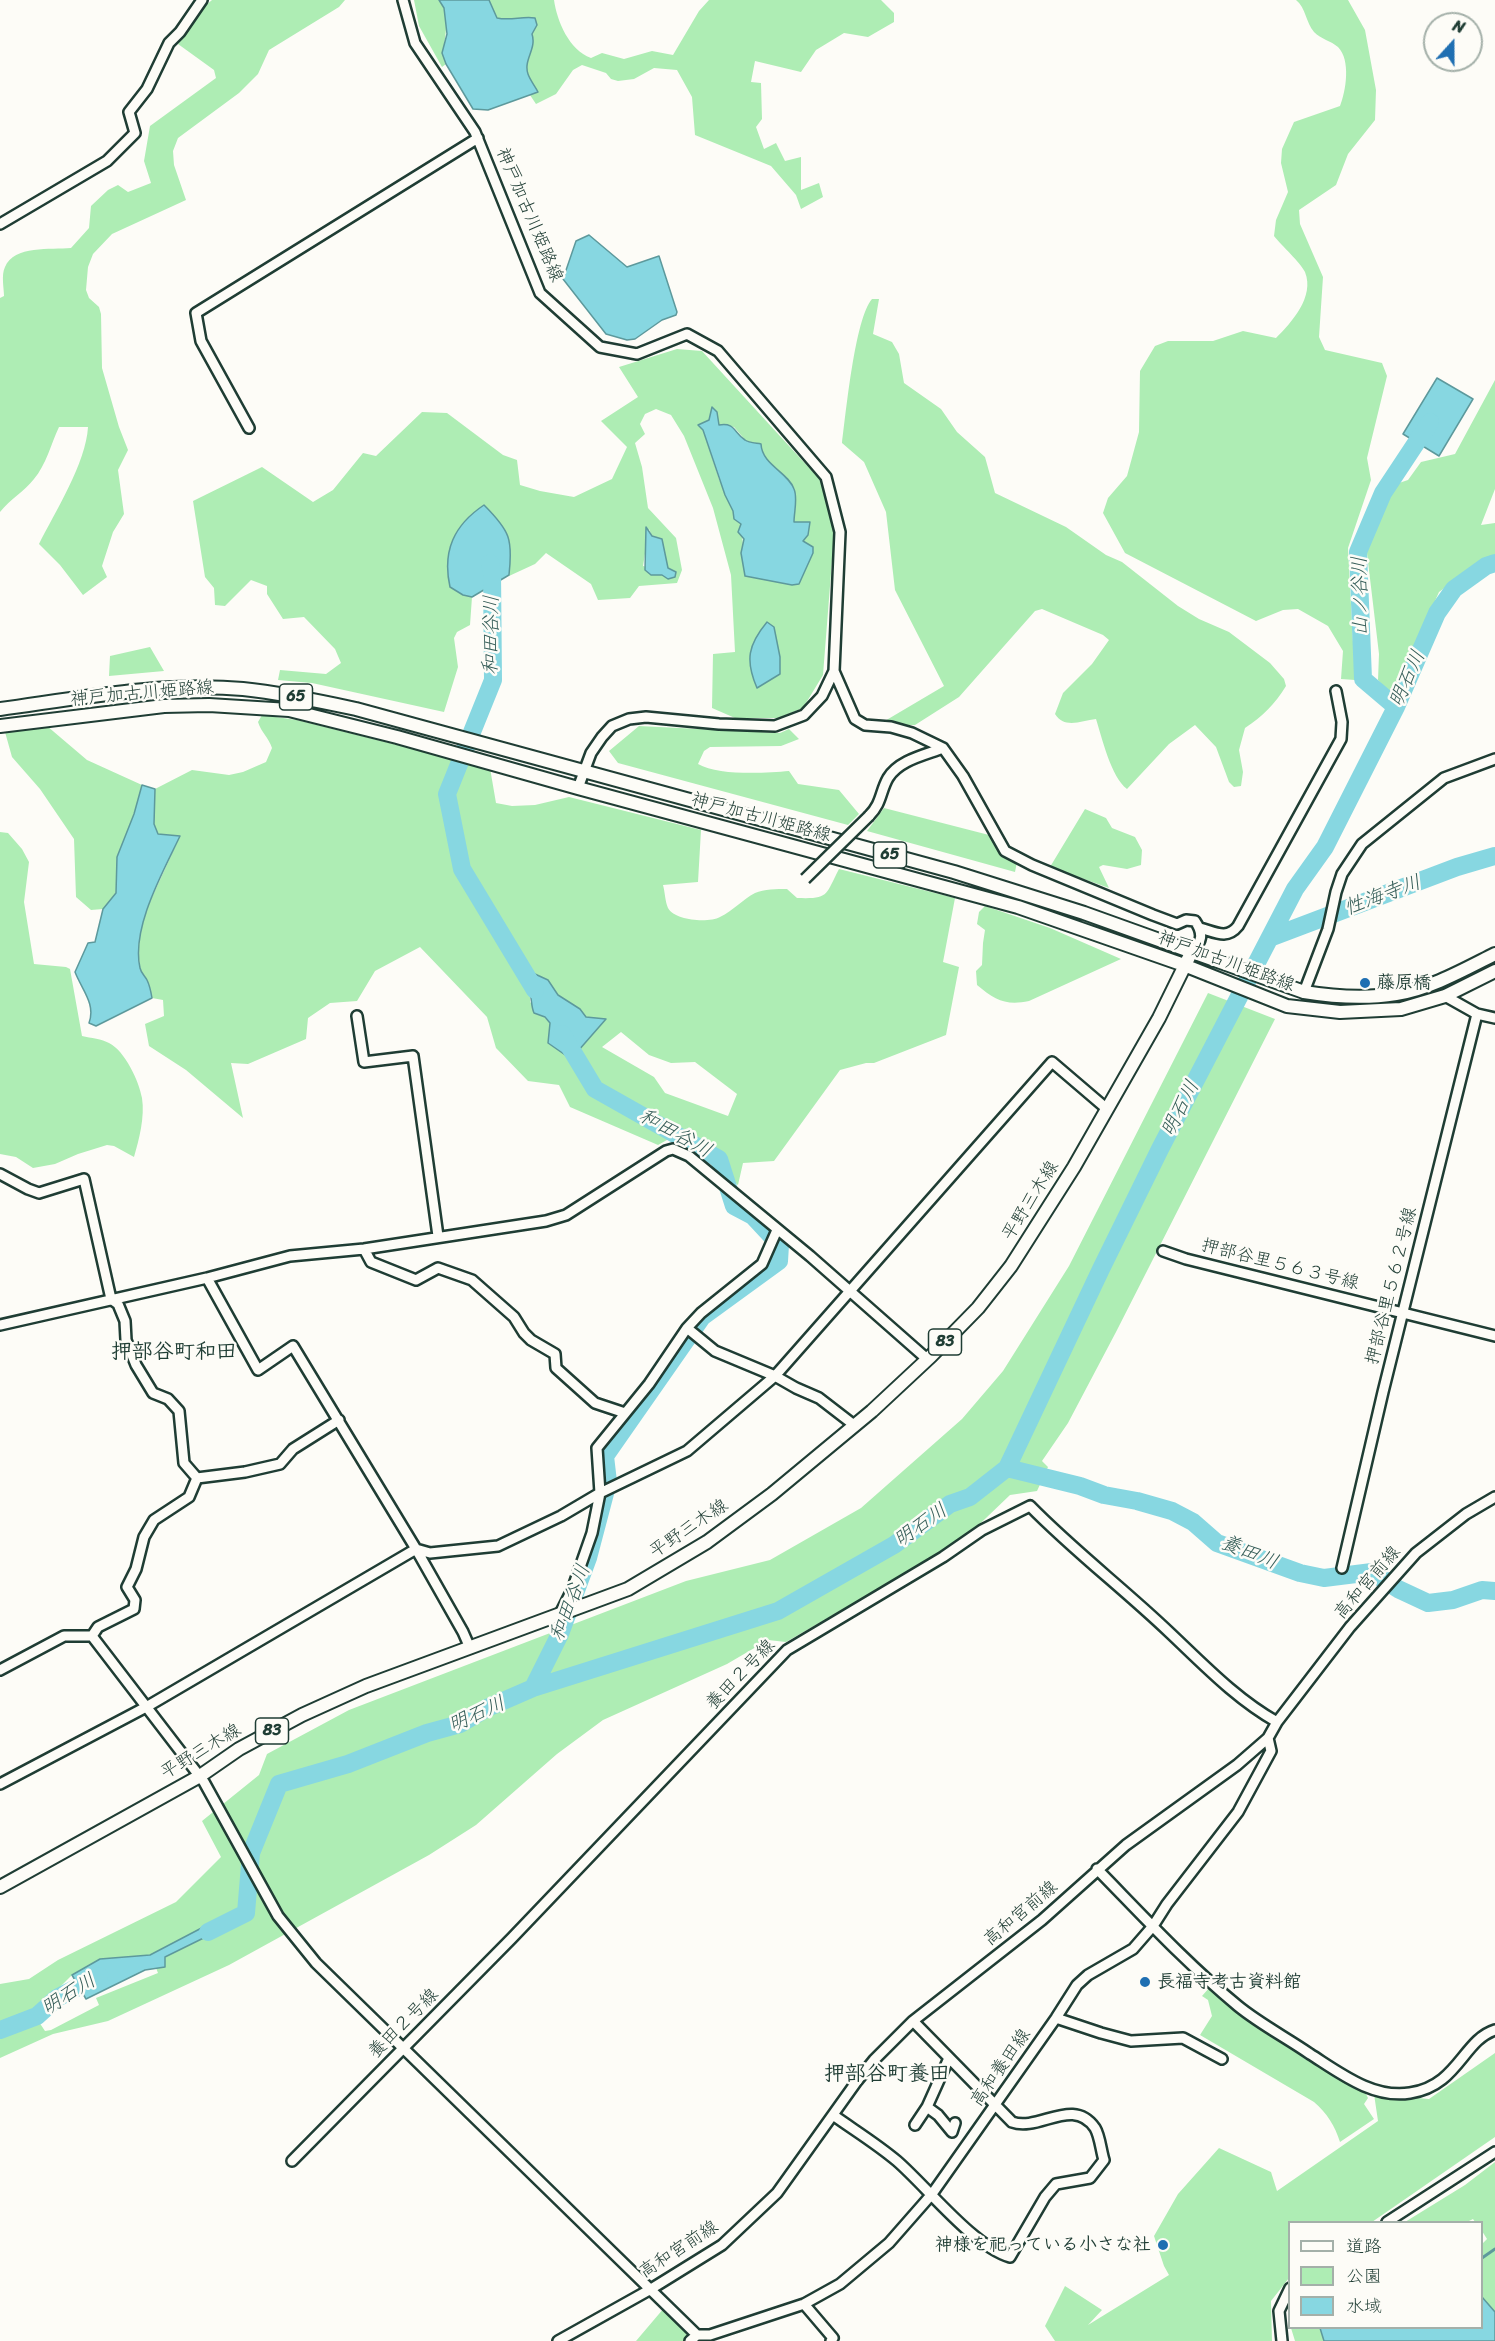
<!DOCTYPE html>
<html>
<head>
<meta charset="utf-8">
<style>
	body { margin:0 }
	#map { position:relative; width:1495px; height:2341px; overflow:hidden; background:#fdfcf7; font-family:Sriracha,"Klee One",sans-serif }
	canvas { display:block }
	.legend { position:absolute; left:1288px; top:2221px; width:195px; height:108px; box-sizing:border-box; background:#fdfcf7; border:2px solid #a4b0a9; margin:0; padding:8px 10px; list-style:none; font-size:18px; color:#1f3d34 }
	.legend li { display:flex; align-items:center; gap:12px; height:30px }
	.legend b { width:30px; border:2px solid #a4b0a9 }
	.north { position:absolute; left:1423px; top:12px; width:60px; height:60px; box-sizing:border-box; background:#fdfcf7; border:2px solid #a4b0a9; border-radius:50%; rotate:21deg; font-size:16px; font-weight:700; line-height:24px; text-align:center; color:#1f3d34 }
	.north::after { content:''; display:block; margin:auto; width:21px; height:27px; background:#1f6fb2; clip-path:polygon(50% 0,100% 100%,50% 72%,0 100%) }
</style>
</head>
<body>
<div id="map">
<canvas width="1495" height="2341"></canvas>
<ul class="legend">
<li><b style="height:8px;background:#fdfcf7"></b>道路</li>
<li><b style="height:16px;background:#aeedb4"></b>公園</li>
<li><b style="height:16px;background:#87d7e1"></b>水域</li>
</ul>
<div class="north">N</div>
</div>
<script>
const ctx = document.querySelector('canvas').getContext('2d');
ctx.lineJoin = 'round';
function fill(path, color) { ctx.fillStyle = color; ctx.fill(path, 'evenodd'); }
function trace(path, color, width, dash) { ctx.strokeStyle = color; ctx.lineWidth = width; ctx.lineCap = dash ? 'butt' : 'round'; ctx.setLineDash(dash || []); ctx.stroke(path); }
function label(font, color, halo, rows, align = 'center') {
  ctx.font = font + ' Sriracha,"Klee One",sans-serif'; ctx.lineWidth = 5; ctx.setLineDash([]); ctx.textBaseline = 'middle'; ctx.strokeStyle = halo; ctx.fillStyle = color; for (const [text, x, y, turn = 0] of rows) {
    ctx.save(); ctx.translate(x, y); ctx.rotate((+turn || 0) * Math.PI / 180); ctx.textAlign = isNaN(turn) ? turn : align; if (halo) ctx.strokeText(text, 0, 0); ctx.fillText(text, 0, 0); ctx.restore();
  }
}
fill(new Path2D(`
	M212 0H345L339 7 269 50 258 74 239 93 178 138 173 151 174 165 186 200 112 234 93 254 88 267 86 290 89 298 99 307 101 314 102 368 119 427 128 450 118 470 124 514 113 532 102 566 107 577 83 595 60 565 39 544C55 512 86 463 88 427H59C51 444 46 465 34 479 24 492 10 499 0 512V298L4 296C4 288 1 275 5 267 14 245 51 250 71 248L89 228 91 206 108 190 118 185 128 192 151 183 144 161 150 126 216 78 214 70 178 44 198 12Z
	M414 0H439C455 18 439 44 446 64L442 67 419 26Z
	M489 0H554C557 21 569 50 591 58L602 53 624 59 652 51 673 55 699 11 709 0H881L894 13V22L868 37 844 33 816 50 801 72 755 61 751 82 761 83 762 119 756 127 764 149 776 143 785 161 801 157V190L819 183 823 197 801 209 796 195 771 166 695 135 692 97 677 70 654 68 634 79 618 81 611 79 606 73 582 65 573 70 556 94 536 104 530 95 538 92C535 86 530 80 528 74 523 60 537 49 532 34L537 25 528 17 509 20 497 18Z
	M1296 0H1348L1365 30 1376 90 1375 120 1348 154 1336 185 1299 210 1300 224 1323 277 1319 337 1325 350 1382 363 1387 376 1367 458 1371 480 1348 548 1355 680 1341 679 1343 651 1328 626 1298 609 1283 610 1256 621 1125 553 1103 513 1108 498 1127 476 1139 432 1140 371 1155 346 1168 341H1213L1243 331 1276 338C1291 323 1315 297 1305 272 1300 262 1282 246 1274 236L1276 220 1288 192 1281 163 1282 149 1294 122 1340 106C1346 91 1351 60 1338 47 1331 41 1321 39 1314 32 1306 23 1306 8 1296 0Z
	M872 299H879L873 334 892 342 899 354 904 383 941 409 957 432 985 457 995 493 1066 527 1106 555 1122 562 1178 606 1199 619 1229 632 1270 663 1284 679 1286 686C1275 704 1263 716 1245 728L1239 750 1243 772 1241 786 1234 787 1229 782 1216 747 1195 725 1169 744 1127 789C1111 777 1102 738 1096 719 1081 721 1064 729 1055 714L1063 693 1092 664 1109 640 1103 635 1042 609 1035 611 959 697 915 725H878L944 686 895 590 886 512 864 462 842 443C846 413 855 318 872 299Z
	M677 349 702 351 823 483 834 535 823 675 803 708 778 718H735L712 708 713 654 735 652 731 575 713 508 684 436 671 415 656 409 645 414 640 424 645 434 635 443 642 467 648 508 676 538 682 570 677 583 639 586 630 598 598 600 591 584 546 553 535 564 509 576C512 549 504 523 484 505L463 595 472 597 470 625 457 632 454 638 458 667 444 712 312 683 278 680 280 670 326 674 341 663 335 649 304 617 283 619 267 594V586L251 580 225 606 215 605 214 588 205 577 193 501 262 467 313 502 333 490 363 453 376 456 422 412 447 413 503 455 517 460 520 485 540 491 574 497 612 479 627 447 601 421 638 397 619 367ZM712 407 719 425 734 427 746 441 760 444C763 466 788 472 794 489 798 498 794 513 794 523H799L805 568 799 584 766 580 743 545 741 524 734 519 733 511 719 479 703 430 704 424 709 420ZM649 529 652 536 662 539 668 568 670 571 643 566Z
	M1495 380V489L1481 525 1495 523V558L1477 564 1439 592 1392 696 1378 680 1379 654 1366 545 1396 484 1408 480 1421 462 1455 454Z
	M150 647 164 671 109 676 110 656Z
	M262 715 297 720 490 768 496 803 512 806 535 805 569 797 701 830 698 882 663 885C665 892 665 901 668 908 675 921 709 923 720 917 733 911 743 899 755 893 764 889 777 889 787 889L797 898C829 899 825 896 839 869L955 898 943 962 959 967 946 1035 874 1063H866L840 1070 774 1161 743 1163 738 1185 674 1136 658 1145 570 1107 559 1085 528 1081 496 1048 487 1017 420 947 375 971 357 1001 330 1003 308 1018 306 1039 248 1064 231 1063 243 1118 186 1070 149 1046 145 1024 164 1016 163 1000 152 998 147 981 140 970 138 946 143 917 180 836 158 834 154 824 155 789 192 770 229 775 243 772 266 762 272 748C269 738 261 732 258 722ZM524 969 548 980 558 995 580 1009 586 1018 550 1023 530 1002V994L522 977ZM621 1032 649 1055 671 1063 695 1062 737 1094 728 1116 665 1093 654 1077 602 1047Z
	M47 726 87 760 142 785 134 814 117 857 116 893 103 909 91 910 76 897 74 839 40 789 12 757 5 732Z
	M639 726 780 733 789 729 799 739 781 746 710 747 704 751 698 764C718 776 766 773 789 771L798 784 839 790 859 814 848 825 618 763 609 751Z
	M884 808 989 835 1001 854 1017 862 1015 872 867 831Z
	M1085 809 1106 818 1112 828 1135 837 1142 850 1141 865 1127 869 1103 865 1099 867 1109 888 1050 867Z
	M0 832 8 833 22 849 29 862 24 902 34 964 66 967 70 969 82 1036C91 1038 102 1039 109 1043 125 1051 139 1081 142 1098 145 1117 139 1140 134 1157L114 1146 107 1145 78 1154 55 1164 33 1168 16 1157 0 1154Z
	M985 906 1050 928 1121 959 1029 1001C1006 1006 995 1000 977 985L976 971 982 965 983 943 985 930 977 924 979 912Z
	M1208 993 1275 1019 1116 1332 1068 1423 1042 1461 1048 1467 1037 1491 1010 1495 962 1541 786 1642 768 1640 727 1664 603 1720 557 1754 476 1825 429 1855 229 1965 108 2021 53 2034 0 2058V1984L29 1979 58 1960 176 1902 221 1857 202 1821 259 1775 267 1754 349 1710 686 1581 770 1560 861 1508 962 1419 1003 1371 1069 1266ZM213 1922 229 1925 165 1957V1967L156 1968 158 1973 96 1998 99 2005 51 2030 45 2031 31 2010 53 1994 72 1975 100 1959 150 1955Z
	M1209 1988 1238 2012 1268 2032V2034L1366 2094 1368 2098 1364 2104 1374 2119 1340 2142C1335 2126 1327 2113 1314 2102L1200 2035 1212 2016 1208 2000 1202 1996Z
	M1495 2053V2137L1372 2222H1290L1289 2278 1271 2301 1272 2341H1055L1045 2326 1065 2286 1102 2310 1088 2325 1169 2275 1164 2266 1154 2236 1178 2194 1219 2148 1271 2172 1277 2191 1378 2121 1374 2094 1429 2099Z
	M1495 2162V2312L1482 2297V2244L1487 2239 1482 2231V2222H1475L1473 2219 1467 2222H1405L1465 2185Z
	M664 2308 689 2332 683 2341H636Z
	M1291 2328H1320L1324 2341H1295Z`), '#aeedb4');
const water = new Path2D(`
	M439 0H489L497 18C511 21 522 16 535 18L537 25 532 34C537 49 523 60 528 74 530 80 535 86 538 92L488 110 473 109 446 64 442 53 447 34 444 8Z
	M589 235 627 267 659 256 677 312 676 315 662 320 635 339 627 340 606 334 563 279 576 241Z
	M1437 378 1473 399 1439 456 1403 434Z
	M712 407 717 412 719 425C735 422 734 433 745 440 749 443 756 443 761 444 762 465 788 472 794 489 798 498 794 512 794 522H810L808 535 803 541 813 547V553L799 584 792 585 745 576 741 553 744 539 738 532 741 524 734 519 733 511 725 495 703 430 698 425 709 420Z
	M484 505C510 531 513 539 509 575L472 597 463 595 450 587C442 551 454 525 484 505Z
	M646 527 652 536 662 539 668 568 676 572 675 577 668 579 662 575H651L645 570Z
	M767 622 774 627 780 657V674L757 688C745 660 748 645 767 622Z
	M142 785 155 789 154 824 158 834 180 836C163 872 131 928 140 968 141 973 145 976 147 980 150 986 151 992 152 998L96 1026 89 1023C96 1004 82 990 75 972L88 943 95 942 103 909 116 893 117 857 134 814Z
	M524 969 548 980 558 995 580 1009 586 1017 606 1019 571 1059 548 1043 550 1023 545 1017 534 1013C531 1006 532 1000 530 993 527 985 522 979 520 970Z
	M226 1918 230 1925 165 1957V1967L145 1970 86 1999 72 1975 100 1959 150 1955 213 1922Z
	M1482 2297 1495 2312V2341H1324L1320 2328H1482Z`);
fill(water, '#87d7e1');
trace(water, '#5d999c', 1.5);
trace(new Path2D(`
	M1482 2258 1495 2249`), '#5d999c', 3);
trace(new Path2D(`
	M490 563 492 572 493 680 447 794 462 869 535 990
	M1396 707 1363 679 1358 552 1383 493 1430 422
	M1272 937 1457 867 1495 856
	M1007 1468 1080 1486 1104 1495 1137 1501 1172 1511 1193 1522 1217 1543 1300 1573 1324 1578 1372 1572 1398 1589 1428 1603 1453 1600 1482 1590 1495 1591
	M533 1688 560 1634 588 1558 608 1482 605 1456 702 1317 779 1261 780 1245 753 1216 734 1206 719 1159 595 1089 562 1034
	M208 1932 246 1913 251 1853 279 1784 348 1764 427 1733 460 1724 487 1708 533 1688 778 1611 894 1545 950 1504 970 1497 1007 1468 1101 1269 1160 1149 1295 889 1325 847 1396 707 1437 613 1454 589 1486 566 1495 563
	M0 2030 37 2016 57 1998 99 1976`), '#87d7e1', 18);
const minor = new Path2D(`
	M403 0 415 43 475 132 540 293 600 347 637 354 687 334 718 351 826 477 840 532 834 671 822 696 804 715 775 726 719 724 646 717 629 719 612 726 602 737 591 753 578 788
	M0 224 107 161 135 133 129 112 147 89 169 43 180 32 202 0
	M249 428 201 341 196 313 478 138
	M834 671 855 719 865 725 891 727 912 733 943 748 963 776 1005 851 1032 865 1153 915 1177 924 1186 920 1195 921C1204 934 1202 942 1191 953
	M869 816C882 803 880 792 888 778 899 760 925 755 943 748
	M1200 928C1215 932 1227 940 1238 926L1341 739 1342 722 1336 691
	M1304 992 1328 929 1336 892 1342 874 1362 844 1444 778 1495 759
	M1445 996 1477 1014 1495 1018
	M357 1016 364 1062 413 1056 438 1236
	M0 1174 28 1189 39 1193 84 1179 111 1299 118 1304 125 1321 126 1340 136 1365 153 1393 168 1399 179 1411 184 1463 197 1478
	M364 1249 371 1262 416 1280 438 1268 472 1280 514 1317 524 1333 531 1340 555 1354 556 1368 595 1403 625 1413
	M1163 1251 1186 1259 1495 1336
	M207 1278 258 1370 293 1346 416 1549 463 1632 470 1648
	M0 1325 207 1278 290 1256 364 1249 546 1221 566 1215 666 1151 673 1149 689 1156 810 1256 927 1359
	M687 1328 715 1351 775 1376 796 1388 819 1398 854 1425
	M197 1478 245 1472 280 1464 293 1449 339 1420
	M1342 1568 1383 1392 1477 1014
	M559 1616 572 1590 592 1533 600 1493 597 1448 649 1384 687 1328 701 1313 762 1264 777 1230
	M92 1636 204 1782 278 1916 316 1963 697 2335
	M92 1636 98 1627 134 1609 135 1600 127 1587 136 1569 144 1537 154 1520 189 1497 197 1478
	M0 1670 64 1636H92
	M0 1784 148 1706 416 1549 430 1553 498 1546 561 1516 600 1493 687 1451 775 1376 1052 1062 1107 1109
	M1097 1869C1143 1916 1187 1964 1238 2006 1260 2024 1287 2038 1310 2054 1340 2073 1373 2099 1410 2093 1458 2086 1463 2040 1495 2030
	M1056 2018 1101 2033 1131 2041 1183 2038 1222 2059
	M927 2107 949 2058
	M833 2115C854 2130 877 2144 897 2161 928 2188 973 2246 1010 2257L1045 2197 1056 2184 1090 2178 1104 2160C1101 2151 1100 2136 1095 2128 1073 2096 1039 2132 1012 2122L913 2021
	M915 2125 927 2107 938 2115 952 2132 955 2123
	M292 2161 512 1938 787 1650 943 1557 982 1530 1030 1506C1074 1551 1124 1589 1169 1632 1203 1664 1236 1699 1277 1722
	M1387 2222 1495 2152
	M804 2304 833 2338 831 2341
	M558 2341 651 2289 722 2245 777 2193 857 2081 874 2060 913 2021 1042 1920 1126 1845 1237 1765 1268 1738 1277 1722 1350 1627 1416 1553 1466 1514 1495 1497
	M690 2341 697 2335H710L804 2304 840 2284 889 2243 932 2194 1056 2018 1077 1985 1088 1975 1133 1949 1153 1926 1167 1904 1238 1812 1271 1751 1268 1738
	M1282 2341 1279 2311 1290 2288`);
const major = new Path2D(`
	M0 709C80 698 162 682 243 689 281 693 319 701 356 709L954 872 1084 913 1304 992C1335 997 1365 999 1396 994 1430 989 1465 969 1495 954
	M0 726 164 706 209 705 289 710 397 737 578 788 1018 907 1184 965 1287 1006 1340 1012 1401 1009 1445 996 1495 971
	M0 1887 200 1776 239 1749 302 1715 366 1686 628 1589 707 1542 772 1494 872 1411 931 1356 978 1308 1011 1266 1074 1167 1159 1018 1191 953`);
trace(minor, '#1f3d34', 14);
trace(major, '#1f3d34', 16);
trace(minor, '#fdfcf7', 9);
trace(major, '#fdfcf7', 12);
const minorBridge = new Path2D(`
	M805 879 869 816`);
trace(minorBridge, '#1f3d34', 14, []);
trace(minorBridge, '#fdfcf7', 9);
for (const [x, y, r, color] of [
	[1365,983,6,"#1f6fb2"],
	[1145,1982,6,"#1f6fb2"],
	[1163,2245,6,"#1f6fb2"]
]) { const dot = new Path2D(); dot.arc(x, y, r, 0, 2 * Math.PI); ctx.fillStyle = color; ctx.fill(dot); trace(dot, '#fdfcf7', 2); }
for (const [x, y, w] of [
	[296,697,33],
	[890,855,33],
	[945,1342,33],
	[272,1731,33]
]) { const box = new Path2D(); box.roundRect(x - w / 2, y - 13, w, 26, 4.5); ctx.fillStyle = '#fdfcf7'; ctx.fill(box); trace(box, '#1f3d34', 1.5); }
label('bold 16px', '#1f3d34', null, [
	["65",296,697],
	["65",890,855],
	["83",945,1342],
	["83",272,1731]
]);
label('18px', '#1f3d34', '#fdfcf7', [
	["神戸加古川姫路線",529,215,67],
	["神戸加古川姫路線",142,694,-5],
	["神戸加古川姫路線",761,818,15],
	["神戸加古川姫路線",1226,962,20],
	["平野三木線",1031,1201,-58],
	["押部谷里５６３号線",1280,1265,14],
	["押部谷里５６２号線",1392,1286,-76],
	["平野三木線",689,1529,-34],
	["高和宮前線",1368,1583,-49],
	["養田２号線",741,1675,-46],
	["平野三木線",201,1752,-31],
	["高和宮前線",1021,1914,-40],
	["養田２号線",404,2024,-45],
	["高和養田線",1001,2068,-55],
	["高和宮前線",679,2250,-33]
]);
label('bold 18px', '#1f3d34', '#fdfcf7', [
	["藤原橋",1377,983],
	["長福寺考古資料館",1157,1982],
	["神様を祀っている小さな社",1151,2245,"right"]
], 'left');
label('italic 20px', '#345c57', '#fdfcf7', [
	["山ノ谷川",1361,596,-91],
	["和田谷川",492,635,-89],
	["明石川",1408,679,-66],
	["性海寺川",1383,896,-20],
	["明石川",1181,1109,-63],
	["和田谷川",675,1134,29],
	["明石川",921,1526,-35],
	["養田川",1249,1553,22],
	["和田谷川",571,1603,-69],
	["明石川",477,1715,-24],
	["明石川",69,1995,-32]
]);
label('bold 21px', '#1f3d34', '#fdfcf7', [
	["押部谷町和田",174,1353],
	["押部谷町養田",887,2075]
]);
</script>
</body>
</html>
